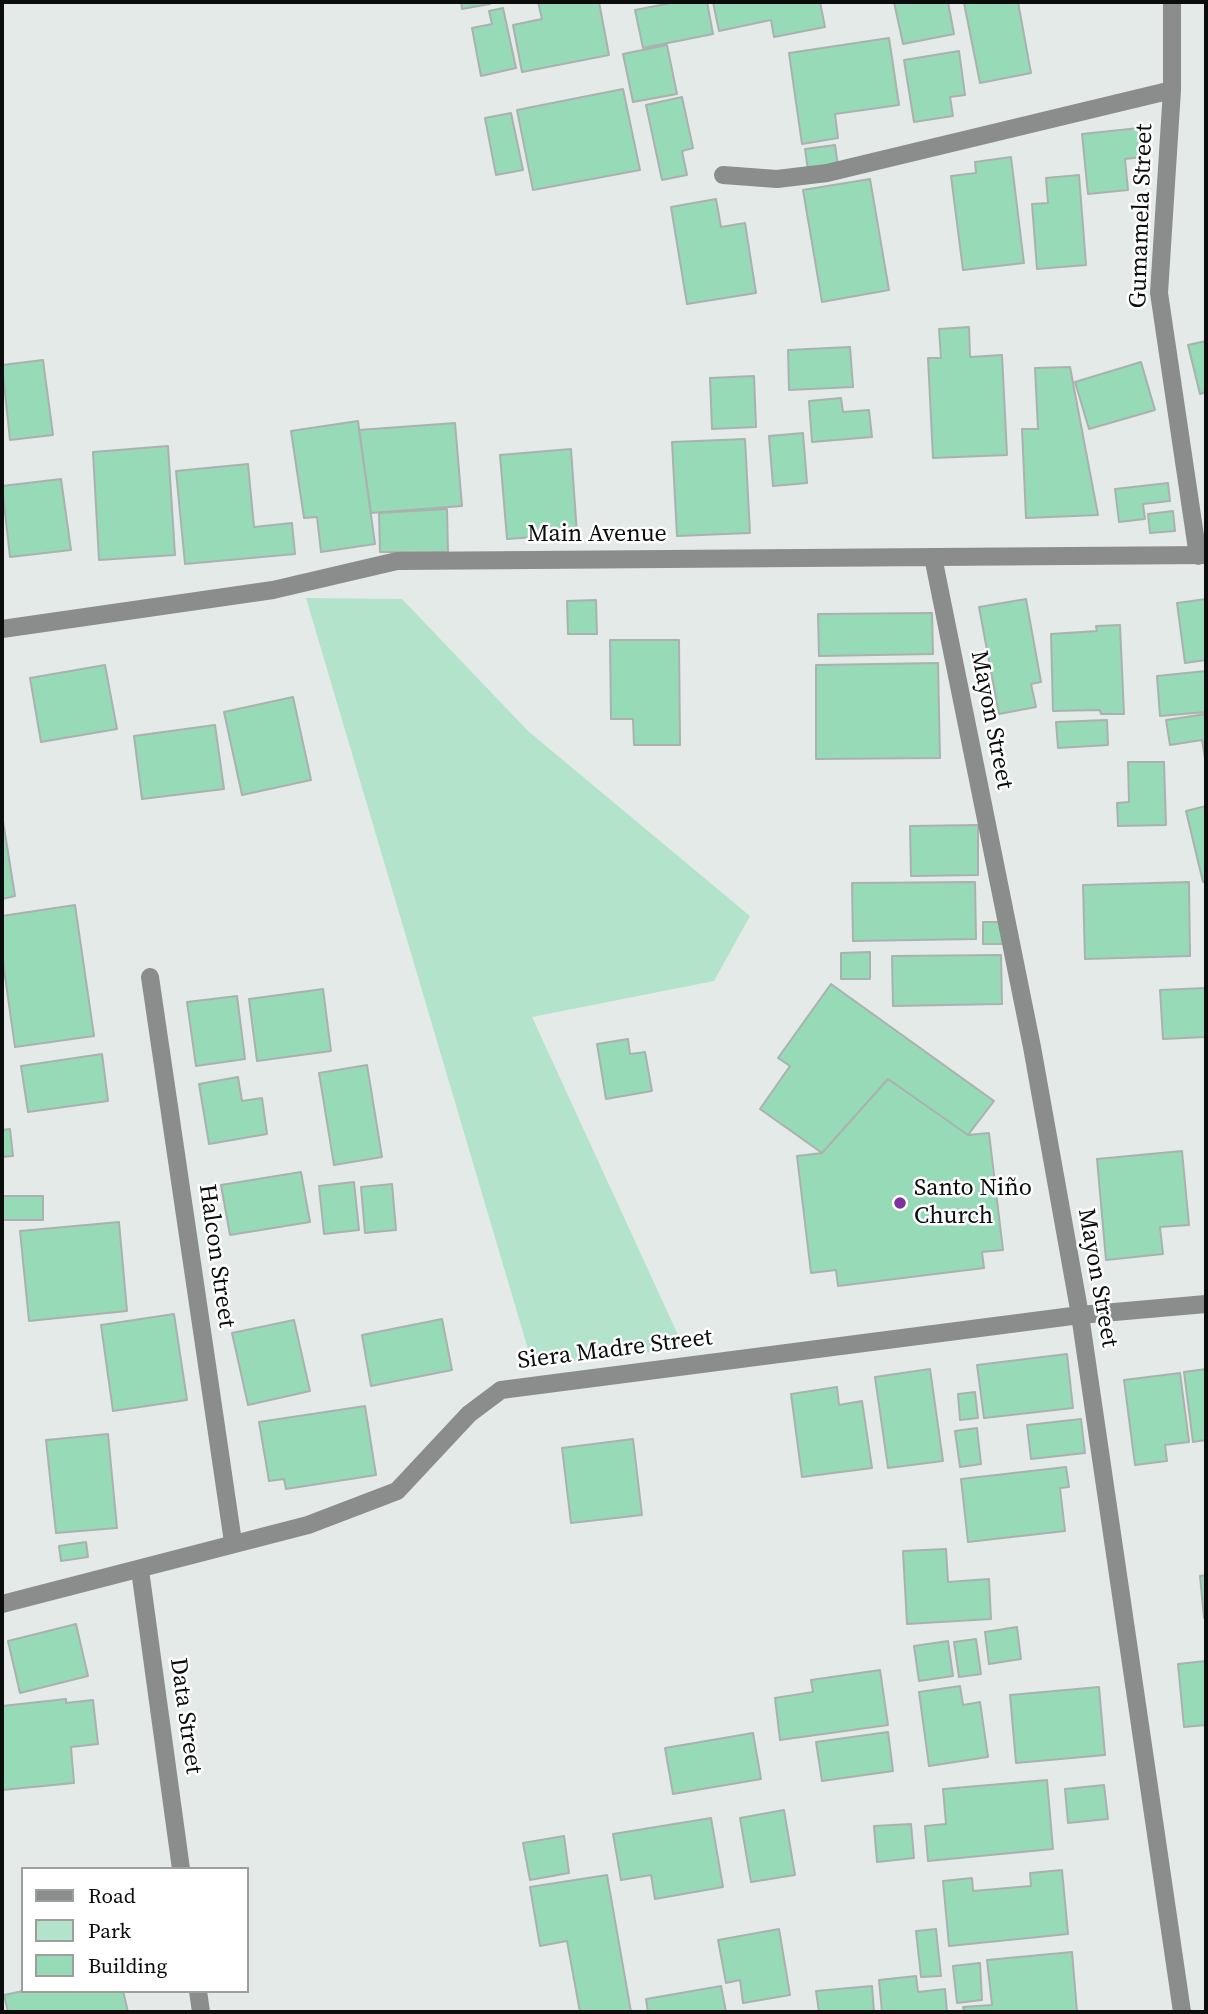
<!DOCTYPE html>
<html>
<head>
<meta charset="utf-8">
<style>
	body { margin:0 }
	#map { position:relative; width:1208px; height:2014px; overflow:hidden; background:#e4eae7; font-family:"Source Serif 4",serif }
	canvas { display:block }
	.frame { position:absolute; inset:0; border:4px solid #0b0d0c; pointer-events:none }
	.legend { position:absolute; left:21px; top:1867px; width:228px; height:126px; box-sizing:border-box; background:#fff; border:2px solid #9d9e9e; margin:0; padding:9px 12px; list-style:none; font-size:21px; color:#0b0d0c }
	.legend li { display:flex; align-items:center; gap:14px; height:35px }
	.legend b { width:35px; border:2px solid #9d9e9e }
</style>
</head>
<body>
<div id="map">
<canvas width="1208" height="2014"></canvas>
<div class="frame"></div>
<ul class="legend">
<li><b style="height:9px;background:#8a8d8b"></b>Road</li>
<li><b style="height:19px;background:#b4e3cb"></b>Park</li>
<li><b style="height:19px;background:#96dab8"></b>Building</li>
</ul>
</div>
<script>
const ctx = document.querySelector('canvas').getContext('2d');
ctx.lineJoin = 'round';
function fill(path, color) { ctx.fillStyle = color; ctx.fill(path, 'evenodd'); }
function trace(path, color, width, dash) { ctx.strokeStyle = color; ctx.lineWidth = width; ctx.lineCap = dash ? 'butt' : 'round'; ctx.setLineDash(dash || []); ctx.stroke(path); }
function label(font, color, halo, rows, align = 'center') {
  ctx.font = font + ' "Source Serif 4",serif'; ctx.lineWidth = 5; ctx.setLineDash([]); ctx.textBaseline = 'middle'; ctx.strokeStyle = halo; ctx.fillStyle = color; for (const [text, x, y, turn = 0] of rows) {
    ctx.save(); ctx.translate(x, y); ctx.rotate((+turn || 0) * Math.PI / 180); ctx.textAlign = isNaN(turn) ? turn : align; if (halo) ctx.strokeText(text, 0, 0); ctx.fillText(text, 0, 0); ctx.restore();
  }
}
fill(new Path2D(`
	M306 598 402 599 528 731 750 916 714 981 532 1017 684 1348 533 1366Z`), '#b4e3cb');
const building = new Path2D(`
	M461 2H490V4L462 9Z
	M538 2H599L609 55 522 72 513 25 542 19Z
	M676 2H707L713 34 643 48 635 10Z
	M713 2H820L825 27 774 37 771 20 719 31Z
	M894 2H948L954 34 903 44Z
	M1018 2 1031 73 980 83 964 3Z
	M503 8 516 68 481 76 472 28 492 24 489 11Z
	M889 38 899 105 835 114 838 138 802 144 789 53Z
	M667 45 677 94 633 102 623 54Z
	M959 51 965 95 950 97 953 116 914 122 904 60Z
	M623 89 640 170 533 190 517 110Z
	M682 97 693 148 682 151 687 175 662 180 646 105Z
	M511 113 523 170 496 175 485 118Z
	M1139 128 1142 157 1125 159 1128 190 1088 194 1082 134Z
	M835 145 838 166 808 170 805 149Z
	M1011 157 1024 263 963 270 951 176 976 173 975 162Z
	M1079 175 1086 265 1037 269 1032 204 1048 203 1046 178Z
	M870 179 889 290 822 302 803 190Z
	M716 199 721 227 745 223 756 293 687 304 671 207Z
	M969 327 970 357 1002 355 1007 455 933 458 928 358H941L939 329Z
	M1206 341V392L1200 394 1188 345Z
	M850 347 853 387 789 390 788 350Z
	M43 360 53 435 10 440 2 365Z
	M1141 362 1155 410 1089 429 1075 382Z
	M1070 367 1098 515 1026 518 1022 429H1038L1035 368Z
	M754 376 756 427 712 429 710 378Z
	M841 398 843 412 869 410 872 437 812 442 809 401Z
	M358 421 375 544 321 552 317 517 304 518 291 431Z
	M455 423 462 506 371 513 359 430Z
	M803 433 807 483 773 486 769 436Z
	M745 439 750 533 677 536 672 442Z
	M168 446 175 555 99 560 93 452Z
	M571 449 577 534 507 539 500 455Z
	M248 464 254 527 292 523 295 554 185 564 176 471Z
	M61 479 71 550 10 557 2 486Z
	M1168 483 1170 501 1143 504 1145 519 1119 522 1115 489Z
	M447 509 448 552H380L379 513Z
	M1173 511 1175 531 1150 533 1148 514Z
	M1026 599 1041 682 1031 684 1036 707 999 714 979 607Z
	M1206 599V660L1185 663 1177 603Z
	M596 600 597 634H568L567 601Z
	M932 613 933 654 819 656 818 614Z
	M1120 625 1124 714H1101L1100 710 1053 711 1051 634 1097 631 1096 626Z
	M610 640H679L680 745H634L633 719H611Z
	M938 663 940 758 816 759V665Z
	M105 665 117 729 41 742 30 678Z
	M1206 671V712L1160 716 1157 676Z
	M293 697 311 780 242 795 224 712Z
	M1206 714V765L1202 740 1170 745 1166 720Z
	M1107 720 1108 745 1058 748 1056 722Z
	M215 725 224 789 142 799 134 736Z
	M1128 762H1164L1166 825 1118 826 1117 803 1129 802Z
	M1206 806V881L1203 882 1186 811Z
	M2 815 15 896 2 899Z
	M978 825V875L911 876 910 826Z
	M975 882 976 939 853 941 852 883Z
	M1189 882 1190 956 1085 959 1083 885Z
	M75 905 94 1036 15 1047 2 955V916Z
	M983 922H1003V944H983Z
	M870 952V979H841V953Z
	M1001 955 1002 1004 893 1006 892 956Z
	M831 984 994 1101 968 1135 888 1079 822 1153 760 1109 790 1066 778 1058Z
	M1206 988V1037L1163 1039 1160 990Z
	M323 989 331 1051 257 1061 249 999Z
	M237 996 245 1059 196 1066 187 1002Z
	M628 1039 630 1054 645 1052 652 1091 606 1099 597 1044Z
	M102 1054 108 1101 28 1112 21 1066Z
	M367 1065 382 1157 334 1165 319 1073Z
	M238 1077 242 1101 262 1098 267 1134 209 1144 199 1084Z
	M888 1079 968 1135 989 1133 1003 1250 982 1252 984 1268 838 1286 836 1270 811 1273 797 1156 822 1153Z
	M10 1129 13 1156 2 1157V1130Z
	M1182 1151 1189 1225 1160 1227 1163 1254 1106 1260 1097 1159Z
	M301 1172 310 1222 230 1235 221 1185Z
	M354 1182 359 1230 324 1234 319 1186Z
	M392 1184 396 1230 365 1233 361 1187Z
	M2 1196H43V1220H2Z
	M119 1222 127 1311 29 1321 20 1231Z
	M174 1314 187 1400 113 1411 101 1325Z
	M442 1319 452 1370 371 1386 362 1335Z
	M294 1320 310 1391 248 1405 232 1333Z
	M1067 1354 1073 1408 984 1418 977 1365Z
	M930 1369 943 1461 888 1468 875 1377Z
	M1206 1369V1440L1193 1442 1184 1372Z
	M1180 1373 1189 1442 1165 1445 1167 1461 1135 1465 1124 1380Z
	M837 1387 839 1405 862 1401 872 1468 802 1477 791 1394Z
	M975 1392 978 1418 960 1420 958 1394Z
	M365 1406 376 1475 286 1489 284 1479 269 1481 259 1422Z
	M1081 1419 1085 1453 1031 1459 1027 1425Z
	M977 1428 981 1464 960 1467 955 1431Z
	M108 1434 117 1528 56 1533 46 1440Z
	M633 1439 642 1515 571 1523 562 1448Z
	M1066 1467 1069 1487 1060 1488 1065 1531 968 1542 961 1479Z
	M86 1542 88 1557 61 1561 59 1546Z
	M946 1549 948 1582 989 1579 991 1619 907 1624 903 1551Z
	M1206 1575V1618H1204L1200 1576Z
	M76 1624 88 1676 20 1693 8 1641Z
	M1017 1627 1021 1659 989 1664 985 1632Z
	M976 1639 981 1674 959 1677 954 1642Z
	M948 1641 953 1676 919 1681 914 1646Z
	M1206 1661V1725L1184 1727 1178 1664Z
	M880 1670 888 1725 780 1740 775 1698 813 1692 811 1680Z
	M960 1686 963 1705 980 1702 988 1757 929 1766 919 1692Z
	M1099 1687 1105 1755 1016 1763 1010 1695Z
	M66 1699V1703L93 1700 98 1744 71 1747 74 1783 2 1790V1706Z
	M888 1732 893 1771 822 1781 816 1742Z
	M753 1733 761 1779 673 1794 665 1748Z
	M1047 1780 1053 1849 928 1861 925 1826 946 1824 943 1789Z
	M1104 1785 1108 1819 1068 1823 1065 1789Z
	M784 1810 795 1875 751 1882 740 1818Z
	M711 1818 723 1887 655 1899 651 1875 621 1880 613 1834Z
	M911 1824 914 1858 877 1862 874 1826Z
	M564 1836 569 1873 530 1880 523 1843Z
	M1062 1870 1068 1934 949 1946 943 1881 972 1878 973 1891 1031 1886 1030 1873Z
	M607 1875 631 2012H580L567 1941 540 1946 530 1887Z
	M779 1929 790 1995 743 2003 740 1980 726 1983 718 1940Z
	M936 1929 941 1976 921 1977 916 1931Z
	M1072 1952 1077 2012H964L963 2007 992 2005 987 1960Z
	M980 1963 982 2000 957 2003 953 1966Z
	M916 1976 918 1992 945 1989 947 2012H882L879 1980Z
	M721 1986 726 2012H648L646 1999Z
	M872 1986 874 2012H819L816 1991Z
	M23 1991H123L128 2012H8L4 1995Z`);
fill(building, '#96dab8');
trace(building, '#abb1ae', 2);
trace(new Path2D(`
	M1172 2V90L1159 293 1198 556
	M723 175 777 179 827 173 1172 90
	M933 557 1032 1047 1080 1315 1182 2012
	M2 629 273 590 397 561 1206 555
	M150 977 233 1542
	M140 1570 181 1869
	M2 1604 308 1525 397 1491 469 1414 501 1390 1080 1315 1206 1304
	M198 1991 201 2012`), '#8a8d8b', 18);
for (const [x, y, r, color] of [
	[900,1203,7,"#7e32a4"]
]) { const dot = new Path2D(); dot.arc(x, y, r, 0, 2 * Math.PI); ctx.fillStyle = color; ctx.fill(dot); trace(dot, '#fff', 2.5); }
label('24px', '#0b0d0c', '#fff', [
	["Gumamela Street",1142,216,-88],
	["Main Avenue",597,535],
	["Mayon Street",991,720,79],
	["Halcon Street",216,1256,82],
	["Mayon Street",1097,1278,80],
	["Siera Madre Street",615,1350,-7],
	["Data Street",185,1716,82]
]);
label('24px', '#0b0d0c', '#fff', [
	["Santo Niño",914,1189],
	["Church",914,1217]
], 'left');
</script>
</body>
</html>
